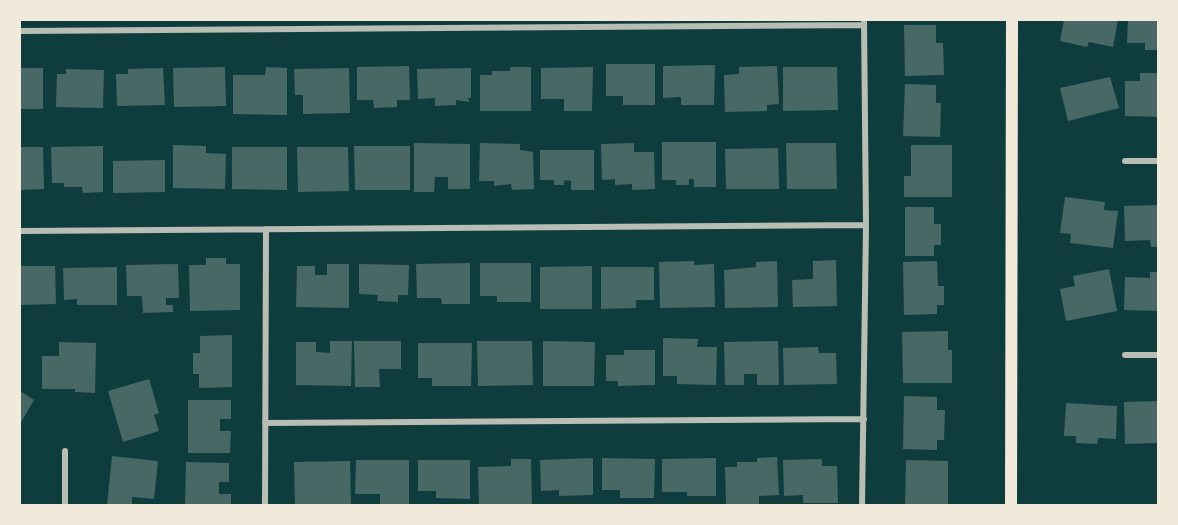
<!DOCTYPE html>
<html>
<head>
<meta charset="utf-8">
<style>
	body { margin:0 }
	#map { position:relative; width:1178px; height:525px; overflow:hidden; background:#0f3d3e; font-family:"DM Sans",sans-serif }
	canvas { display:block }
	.frame { position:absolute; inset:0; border:21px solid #f1e9da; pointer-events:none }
</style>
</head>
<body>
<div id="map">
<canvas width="1178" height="525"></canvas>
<div class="frame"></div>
</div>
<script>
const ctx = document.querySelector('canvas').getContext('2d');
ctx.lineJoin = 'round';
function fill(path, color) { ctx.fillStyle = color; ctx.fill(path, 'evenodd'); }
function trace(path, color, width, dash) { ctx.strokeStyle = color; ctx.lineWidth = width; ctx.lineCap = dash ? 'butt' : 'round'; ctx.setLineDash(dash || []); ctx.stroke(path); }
fill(new Path2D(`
	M1064 20H1118L1113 47 1089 42 1087 47 1060 41Z
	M1128 20H1158V50H1145V43H1127Z
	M904 25H936V43H943L944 75 905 76Z
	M606 64H655V105H623V96H606Z
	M715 65 714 105H681V97L663 98V66Z
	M409 66 410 100H397V107L374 108 373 100H357V67Z
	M777 66 779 104 767 105V111L725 112 724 75 739 74V67Z
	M225 67 226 106 174 107 173 68Z
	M266 67 287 68V115L233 114V75H265Z
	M510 67H531V111H480V75H492V71H510Z
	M593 67 592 111H564V99H541V68Z
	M783 67H837L838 110 783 111Z
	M20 68H43V109H20Z
	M163 68 165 105 117 106 116 74H128V69Z
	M349 68 350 113 303 114V95H295L294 69Z
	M471 68V98H468L469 102 456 100V105L435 106V98L418 99 417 69Z
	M66 69 104 70 103 108 56 107 57 74H66Z
	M1140 73H1158V117L1125 116V81H1140Z
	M1110 77 1119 108 1068 121 1060 88Z
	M905 84 936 85V103H941L940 137 903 136Z
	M662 142H716V187H694V179H689V185H676V180H662Z
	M414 143 470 144V189H448V177H435L434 192H414Z
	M480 143 520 144V150L533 152 534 189 512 190 511 184 494 186V181H479Z
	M634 143V152H654L655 189 632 190V184L615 185V179L602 180 601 144Z
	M786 143H836L837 189H787Z
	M173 145 206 146V153L226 154 225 189 173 188Z
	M911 145H952V197H904V176H911Z
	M103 146V192L83 193 82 187H64V183H52L51 147Z
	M354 146H410V190H355Z
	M20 147H43L44 189 20 190Z
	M232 147H287V190L232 189Z
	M297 147H348L349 191 298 192Z
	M778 148 779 189H726L725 149Z
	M540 150H594V190H571V181L564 180V185H554V180H540Z
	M165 160V192L113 193V161Z
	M1065 197 1105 202 1104 210 1118 211 1113 248 1070 243 1071 234 1060 233Z
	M1158 205V247H1151L1150 240 1125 241 1124 206Z
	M905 207H934V224H941V245H934V256H905Z
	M206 258H226V264H240V310L190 311 189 265H206Z
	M836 260 837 306 793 307 792 280 813 279V261Z
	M694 261V265L714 264 715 307 660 308 659 262Z
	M777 261 778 307 725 308 724 270 756 267V262Z
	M937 261 938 286H944V305H937V314L904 315 903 262Z
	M470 263V304H442L441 298H417L416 264Z
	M480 263H531V302H497V296H480Z
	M178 264 179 298H166V305H173V312L143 313 142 296H127L126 265Z
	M327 264H349V308L296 307 297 266H315V275H327Z
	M359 264 409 265 408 295H398V302L377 301 378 295 359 294Z
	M20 266H55L56 304 20 305Z
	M592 266V309H540V267Z
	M117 267V305H77V299L64 300 63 268Z
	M601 267H654V300H636V308L601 309Z
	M1109 269 1117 311 1066 321 1060 289 1075 286 1073 276Z
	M1150 272H1158V311L1124 310 1125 277 1150 278Z
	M948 331V350H952V383H903L902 332Z
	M232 335V387L199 388V374H193V353H200V336Z
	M663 338 698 339 697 347H717L716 385 677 384V376H663Z
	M330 341H352L351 386 296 385V342H316V352L330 353Z
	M354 341H401V369H379L380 387H355Z
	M477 341H532L533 385 478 386Z
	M543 341 595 342 594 386H543Z
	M778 341 779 385H757V374H744V385H725L724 342Z
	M59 342 96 343 95 393 75 392V389H42V356H59Z
	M418 343H472L471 386H432V378H418Z
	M818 347 819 353H836L837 384 784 385 783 348Z
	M624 350H655V385L618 386V381H606V355H624Z
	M149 379 159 413 154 415 159 431 123 442 108 391Z
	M20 391 34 400 20 424Z
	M904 396 937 397V410H945L944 440H937V450L903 449Z
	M188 400H231V419H220V431H231L230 453H188Z
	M1158 401V443L1125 444 1124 402Z
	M1066 403 1117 406 1116 439 1098 438 1097 444 1076 443V436H1064Z
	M112 456 158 461 154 499 132 497V506L107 505Z
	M777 457 779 495 759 496V504H726L725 467H737V462H757V458Z
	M593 458V495L559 496V490L541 491 540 460Z
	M602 458 655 459 654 498H620V490H602Z
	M716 458V496H687V492H662V459Z
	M511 459H531L532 505 479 506 478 467 511 466Z
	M822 459V466H837L838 503H803V495L784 496 783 460Z
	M356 460H409V506L380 504V494H355Z
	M418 460H470V499L436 498V491H418Z
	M906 460 948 461V506H905Z
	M350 461 351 506 295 505 294 462Z
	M186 462 229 463V482H219V494H231V506H185Z`), '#486865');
trace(new Path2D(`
	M20 31 864 25
	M1125 161H1158
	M20 231 866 225
	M1125 355H1158
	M265 423 864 419
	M65 506V451
	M265 506 266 229
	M862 506 866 225 864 20`), '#b8beb3', 6);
trace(new Path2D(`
	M1011 506 1012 20`), '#f1e9da', 12);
</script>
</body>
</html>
